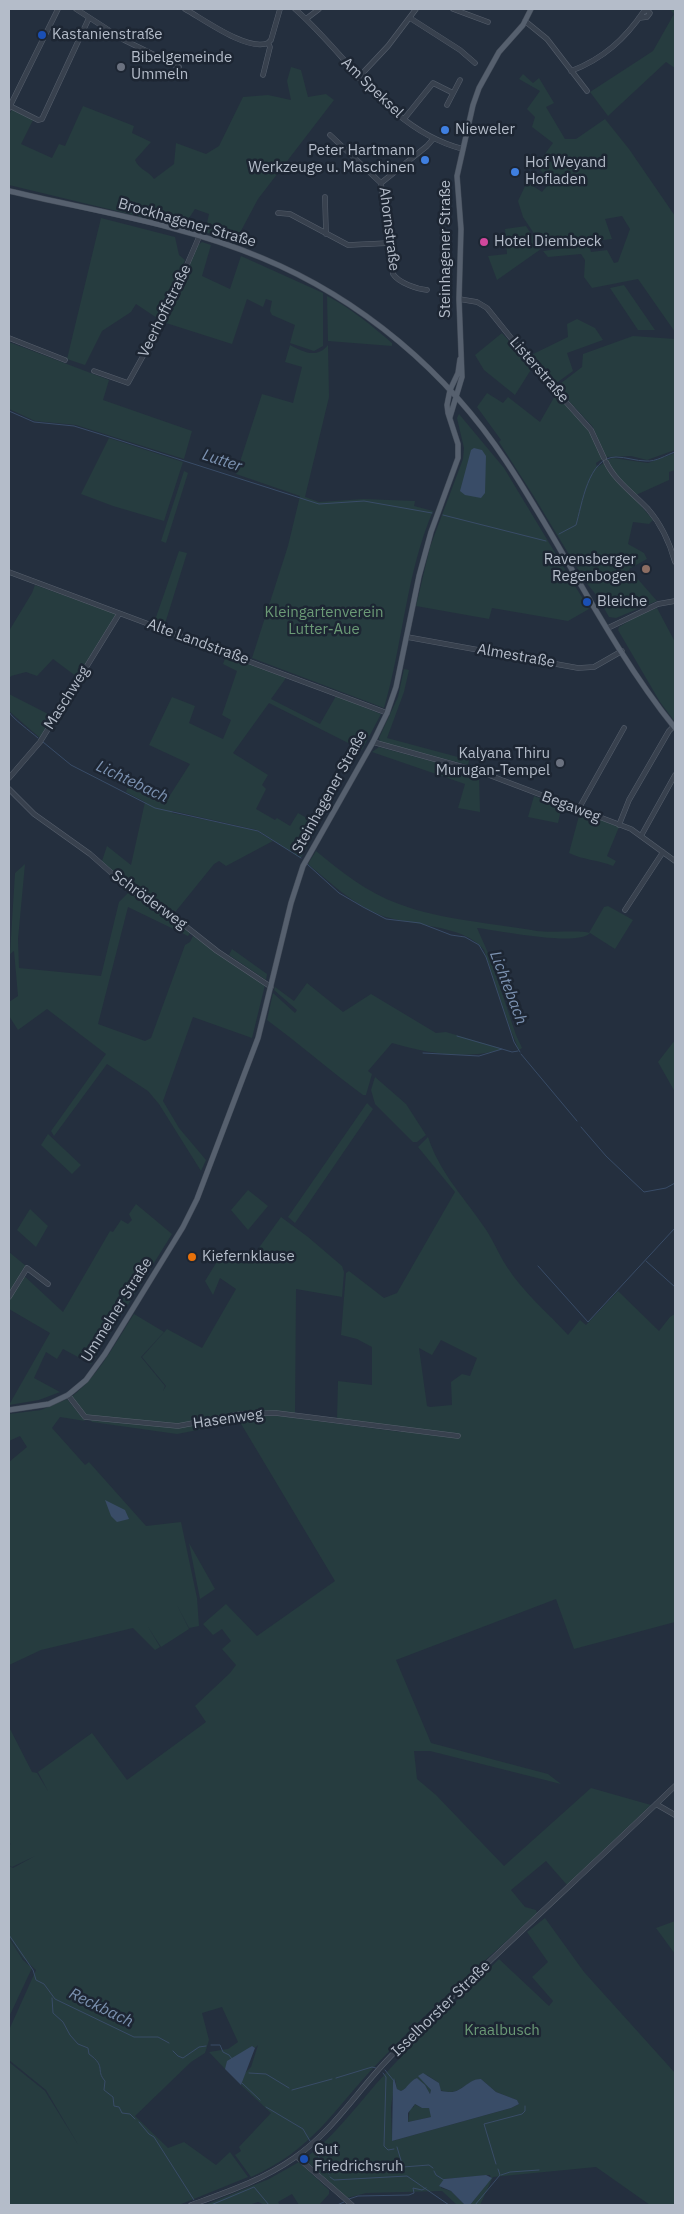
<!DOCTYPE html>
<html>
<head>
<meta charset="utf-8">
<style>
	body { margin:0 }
	#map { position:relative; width:684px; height:2214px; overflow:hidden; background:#242f3e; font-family:"IBM Plex Sans",sans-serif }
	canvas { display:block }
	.frame { position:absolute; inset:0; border:10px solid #b4bcc9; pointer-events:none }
</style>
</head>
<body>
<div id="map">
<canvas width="684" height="2214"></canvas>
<div class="frame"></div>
</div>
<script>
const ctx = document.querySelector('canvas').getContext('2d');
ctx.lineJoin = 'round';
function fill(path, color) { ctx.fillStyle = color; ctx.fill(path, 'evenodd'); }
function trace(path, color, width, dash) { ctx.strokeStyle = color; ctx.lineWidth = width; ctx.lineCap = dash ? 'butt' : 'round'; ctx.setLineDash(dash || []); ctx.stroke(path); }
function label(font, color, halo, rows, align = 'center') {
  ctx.font = font + ' "IBM Plex Sans",sans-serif'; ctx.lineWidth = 5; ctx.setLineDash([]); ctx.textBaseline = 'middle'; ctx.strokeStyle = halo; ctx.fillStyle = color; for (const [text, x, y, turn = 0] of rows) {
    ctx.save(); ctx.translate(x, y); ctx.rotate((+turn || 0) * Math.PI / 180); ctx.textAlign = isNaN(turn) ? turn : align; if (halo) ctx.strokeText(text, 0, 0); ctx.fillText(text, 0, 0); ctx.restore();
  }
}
fill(new Path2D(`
	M670 9H675V68L666 62 608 116 590 92 653 51 674 14Z
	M291 67 301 70 308 97 326 94 334 100 258 199 235 242 205 232 209 214 195 209 183 227 9 185V115L12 109 33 120 21 144 52 158 59 144 65 146 83 106 134 126 132 133 151 142 135 160C139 170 149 171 154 179L174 164 176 143 206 154 219 146 243 97 268 95 291 100 287 81Z
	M523 74 533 83 539 78 554 103 546 107 565 139H576L605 119 629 149 675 216V332L638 279 592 288 584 277 585 260 581 254 548 257 543 251 589 245 591 252 607 250 614 263 618 262 630 229 622 216 605 219 612 239 543 247 523 217 518 201 527 182 542 192 551 181 536 166 553 143 532 127 535 117 527 109 540 91 519 79Z
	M101 218 175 237 179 255 185 260 160 320 136 304 131 312 102 331 85 365 67 359Z
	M526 226 541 249 497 280 488 256 507 254 505 229Z
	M202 242 211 245 202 276 230 289 241 256 323 293V346L314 351 290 343 295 325 272 315 270 311 272 301 266 299 263 307 247 299 232 344 166 323 198 245Z
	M624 285 655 330H638L610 288Z
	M327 296C351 308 372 326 392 343V346L328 341Z
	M577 319 595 328 603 340 567 353 573 371 555 384 529 356 568 337 567 324Z
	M502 333 532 368 515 395 484 370 475 355Z
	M633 336 675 339V450L647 460 631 456 606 457 593 427 556 387 582 367 583 354Z
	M9 342 109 380 103 400 192 431 184 459 76 425 35 421 9 409Z
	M290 345C303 352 317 359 328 345L329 397 305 497 319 502 364 499 415 501 414 506 433 511C406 573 403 644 384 708L252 658 288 546 300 496 236 474 262 394 293 403 302 367 285 362Z
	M487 393 503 403 508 397 540 422 556 394 590 431 602 459 596 463 597 467 604 463 653 520 649 524 633 522 628 544 644 553 647 559 629 569 657 601 616 618 609 617 597 596 585 581 533 495 499 442 501 440 477 407Z
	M459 414 504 468 589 609 568 621 492 608 489 619 416 606 430 547 463 459 464 448 457 418Z
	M109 438 183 462 164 521 113 506 81 494Z
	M675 453V470L669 472V480L636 495 610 468 606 460 613 458 648 463Z
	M184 471 188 473 166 543 161 541Z
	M179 551 187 553 164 627 154 623Z
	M35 585 116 614 77 677 53 659 37 676 26 672 11 676 9 679V631L32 593Z
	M657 608 675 642V722L660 702 618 630 619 627 637 616Z
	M226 656 286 678 271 699 320 724 336 696 381 714 362 750 269 703 233 753 268 775 262 785 266 789 256 809 275 820 277 818 290 826 298 813 319 825 301 858 257 830 173 811 172 813 245 828 257 831 273 841 226 866 219 861 214 864 172 916 134 890 102 861 107 846 131 865 145 802 126 792 128 787 165 803 190 764 149 745 172 697 195 706 189 723 223 739 231 720 222 715 237 671 223 664Z
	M404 669 409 670 404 692 387 738 469 760 468 765 380 742 379 738 398 697Z
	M9 694 52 716 40 738 9 711Z
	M379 747 479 774 480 812 458 808 465 784 372 752Z
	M534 796 562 806 558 823 528 817Z
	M580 812 619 827 607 856 616 861 613 866C599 860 583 860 569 853Z
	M316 851C341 872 368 893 399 904 440 920 493 923 537 931 549 933 584 930 589 933L604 907 608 906 633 920 615 949 590 933C578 947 496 930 477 928L489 955 516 1035 522 1048 519 1050 511 1031 484 950C464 924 409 926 380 915 351 903 331 883 308 864Z
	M25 864 18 939 19 968 101 976 119 902 129 892 190 933 188 936 128 907 98 1024 145 1041 151 1038 185 945 190 942 193 936 265 985 252 1038 193 1017 163 1101 179 1128 206 1160 201 1171 159 1104 148 1091 107 1064 54 1136 51 1131 106 1054 47 1009 18 1030 9 1016V1002L18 996 14 951 10 954 15 873Z
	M232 949 267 974 266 980 229 955Z
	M307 983 343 1012 371 994 436 1033 446 1032 500 1048V1050C461 1060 429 1053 392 1043L368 1071 372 1074 366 1095H363C330 1071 300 1044 267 1020L273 993 295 1013 297 1010 274 990 275 987 294 1001Z
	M675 1040V1092L658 1062Z
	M375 1077 406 1104 426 1135 417 1142H413L375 1104 371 1090Z
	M367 1103 373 1109 295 1223 288 1217Z
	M48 1134 81 1165 72 1174 41 1145Z
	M428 1137C439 1171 462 1195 482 1224 492 1237 498 1253 507 1267 523 1292 548 1313 568 1335L580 1320 586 1325 618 1291 659 1331 670 1317 675 1314V1622L574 1649 556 1599 396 1660 431 1743 548 1774 561 1784 430 1751H414L417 1779 436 1795 504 1866 591 1788 651 1805 567 1885 546 1861 511 1890 525 1907 536 1910 537 1913C483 1963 427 2011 377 2064 332 2111 314 2149 251 2177L235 2155 241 2151 239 2147 271 2113 241 2085 245 2073 251 2067 258 2045 255 2048 252 2046 225 2069 209 2052 228 2049 238 2042 222 2007 202 2013 209 2040 205 2053 191 2062 135 2116 168 2148 184 2142 216 2165 230 2152 248 2177 179 2205H9V2062L45 2091 79 2146 46 2090 9 2060V2030L36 1970 23 1958 9 1937V1866L13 1868 35 1856 12 1867 9 1865V1843L11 1845 9 1841V1727L32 1772 37 1773 48 1791 38 1772 92 1733 127 1780 206 1722 195 1706 230 1673 236 1665 222 1649 231 1641 222 1629 213 1635 203 1624 226 1604 257 1636 335 1581 240 1422 177 1434 92 1422 71 1397C99 1376 115 1343 134 1314L164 1332 141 1357 165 1386 163 1391 166 1386 142 1357 167 1329 202 1348 236 1289 220 1278 213 1295 205 1281 218 1260 253 1256 281 1217 308 1237 342 1266 344 1272 342 1297 296 1289 295 1418 401 1432 402 1428 337 1419 338 1381 372 1385V1347L357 1339 341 1335 346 1273 349 1271 384 1298 397 1293 455 1192 418 1147ZM441 1340 477 1358 470 1376 462 1374 451 1382 452 1405 430 1407 427 1406 419 1348 432 1355Z
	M248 1190 268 1206 248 1230 231 1210Z
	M136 1204 172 1234 91 1364 63 1349 57 1359 46 1352 34 1378 60 1392 39 1400 9 1405 50 1333 9 1309V1252L26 1266 21 1273 63 1312 110 1231 113 1232 121 1220 128 1224 132 1220 129 1214Z
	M30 1209 48 1226 36 1247 17 1230Z
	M67 1399 85 1421 60 1417 52 1428 85 1465 89 1462 146 1526 181 1522 197 1598 199 1626 189 1628 177 1605 189 1629 161 1647 148 1627 160 1647 155 1650 133 1628 41 1650 9 1665V1462L27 1447 20 1436 9 1441V1414L41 1410Z
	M189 1543 215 1589 200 1599Z
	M545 1918 584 1972 675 2073V2205H650L596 2167 493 2177 480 2205H470L491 2178 490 2175 444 2179 441 2188 451 2191 465 2205H457L442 2191 366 2193 347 2198 304 2159C336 2136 359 2102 386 2073 422 2033 461 1997 499 1959L549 2006 553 2001 532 1977 548 1962 527 1932ZM427 2075 439 2083 440 2090C443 2091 446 2092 449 2092 461 2093 469 2079 481 2079L496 2092 517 2100 519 2104 511 2108 392 2141 391 2107 395 2079 397 2089 401 2091C408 2088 410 2081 417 2078L425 2085 430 2094 431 2090 419 2076Z
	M675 1921V1954L656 1928Z
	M9 1938 23 1960 32 1968 9 2017Z
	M414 2104 422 2108H429L432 2115 431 2117 408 2122 410 2108 414 2107Z
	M299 2162 329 2190V2194L319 2205H299L292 2194 278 2202 280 2205H265L258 2202 249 2205H205L269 2179Z`), '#263c3f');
fill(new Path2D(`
	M474 448 482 450 486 456 485 493 481 498 465 495 460 491 471 450Z
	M105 1500 125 1510 129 1519 117 1522 111 1516Z
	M252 2046 255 2048 241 2085 225 2069 227 2061Z
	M423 2073 439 2083 441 2091C443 2091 446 2092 449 2092 462 2093 469 2078 481 2079L496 2092 517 2100 519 2104 511 2108 392 2141 393 2082 394 2078 397 2089 401 2091C408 2088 409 2081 417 2078L425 2085 430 2094 431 2090 418 2076ZM415 2104 422 2108H429L431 2117 408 2122V2113Z
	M486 2175 492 2178 470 2205H465L451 2191 439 2186 444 2179Z`), '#394c67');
trace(new Path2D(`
	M9 411 34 422 74 426 103 435 319 504 364 501 432 513
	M443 515 546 541
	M559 534 576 525C582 505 588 457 616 457 626 457 636 461 646 461 656 462 666 455 675 452
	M9 712C13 719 30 731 38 738
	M43 742 71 765 155 808 258 831 301 858
	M307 864 339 893 363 907 386 919 420 923 451 935 465 937 479 945 486 957 514 1042 520 1052
	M457 1036 502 1049
	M423 1053 479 1056 502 1049 512 1052 518 1051
	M521 1054 577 1121
	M581 1127 606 1156 644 1192 666 1188 675 1183
	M646 1261 675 1287
	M538 1266 588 1322 675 1228
	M9 1935 33 1970 36 1980 44 1984 55 1999 134 2037H158L169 2043
	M52 1998 53 2013 63 2022 70 2035 78 2044 88 2048 89 2054C107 2067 95 2070 105 2081L104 2090 113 2097 114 2106 119 2107 122 2113 130 2114 135 2119
	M211 2045H220L223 2052 229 2055 232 2059
	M173 2051 178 2056 183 2058 199 2047 206 2046
	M385 2070 394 2081
	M249 2073 266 2074 289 2088
	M383 2073 386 2077 384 2146 388 2150 394 2149
	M336 2078 372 2067 376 2068
	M242 2083 260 2100
	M292 2090 332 2079
	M266 2107 303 2129 310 2141
	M139 2122 149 2134 154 2137 194 2200
	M397 2147 403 2167 429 2165 433 2168
	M315 2151 329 2174
	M496 2164 484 2124 522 2114 525 2111V2106
	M434 2171 436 2175 444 2180
	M501 2175 510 2172 539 2170
	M330 2177 334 2180 407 2176 449 2205
	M349 2199 358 2196 409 2195 414 2193 413 2188 422 2190 426 2188
	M211 2205 254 2187 269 2205
	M337 2205 344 2202
	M475 2205 500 2175 498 2169`), '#394c67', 1);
const minor = new Path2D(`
	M76 9 124 40 179 67
	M185 9C203 19 248 52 268 43
	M295 9C349 56 388 130 463 149
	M453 9 488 22
	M410 18 460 50 475 63
	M306 19 319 9
	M525 21 547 39 587 91
	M571 71C603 59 625 39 644 11L647 10 650 13 647 17 639 18
	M263 75 270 47 268 43 271 40 280 9
	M358 78 388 46 416 9
	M447 105 460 80
	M10 106 38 120 42 119 89 18
	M9 108 58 9
	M404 119 433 83 453 93
	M330 135 381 183
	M381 183 393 274C399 283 417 289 427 290
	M381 183 427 146 433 139
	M325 197 326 234
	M278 213 290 214 348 245 390 243
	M459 299 477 302 487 308 532 364 591 430 604 458
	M9 338 65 360
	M94 371 128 383 163 320 199 237
	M606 462C615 481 634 494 648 509 661 524 670 544 675 562
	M9 572 387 713
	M608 628 658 604 675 601
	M407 637 578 668 594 667 622 651
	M373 742 481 772 631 829 675 861
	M9 778 40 742 119 614
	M9 789 34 814 90 854 132 891 179 921 217 951 271 987
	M578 810 624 728
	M619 825 629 800 669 731 674 726
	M641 836 675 775
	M625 910 663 852
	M9 1297 27 1268 48 1284
	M68 1395 85 1417 178 1426 241 1414 276 1413 458 1436
	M656 1804 675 1815
	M297 2157 352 2205
	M191 2205C227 2192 263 2180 294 2158 335 2130 360 2086 395 2052 487 1962 582 1875 675 1786`);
const major = new Path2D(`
	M9 191C93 211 182 224 262 258 361 299 447 372 506 461 564 548 609 646 675 728
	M450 417 462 377 459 299 461 229 457 176 473 105 479 88 499 52 523 25 531 9
	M9 1410 49 1404 68 1395 86 1380 105 1354 183 1227 197 1199 258 1038 291 903 303 866 373 742 387 713 396 687 419 576 431 532 458 458V444L448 413 447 405 450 390 458 373 460 359`);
trace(minor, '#565f6c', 5.5);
trace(major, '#414a57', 6);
trace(minor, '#38414e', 4.5);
trace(major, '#56606e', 5);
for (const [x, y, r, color] of [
	[42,35,5,"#1a4fb4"],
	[121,67,5,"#6b7280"],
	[445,130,5,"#3f7fe0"],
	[425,160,5,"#3f7fe0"],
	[515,172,5,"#3f7fe0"],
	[484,242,5,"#d1479c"],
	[646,569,5,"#8d6e63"],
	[587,602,5,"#1a4fb4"],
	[560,763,5,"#6b7280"],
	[192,1257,5,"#e8710a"],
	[304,2159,5,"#1a4fb4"]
]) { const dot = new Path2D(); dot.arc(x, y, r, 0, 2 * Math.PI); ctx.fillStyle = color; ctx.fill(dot); trace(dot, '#1d2633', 2); }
label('15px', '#b4bcc9', '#1d2633', [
	["Kastanienstraße",52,35],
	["Bibelgemeinde",131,58],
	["Ummeln",131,75],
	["Nieweler",455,130],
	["Peter Hartmann",415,151,"right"],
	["Werkzeuge u. Maschinen",415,168,"right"],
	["Hof Weyand",525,163],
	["Hofladen",525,180],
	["Hotel Diembeck",494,242],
	["Ravensberger",636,560,"right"],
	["Regenbogen",636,577,"right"],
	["Bleiche",597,602],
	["Kalyana Thiru",550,754,"right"],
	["Murugan-Tempel",550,771,"right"],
	["Kiefernklause",202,1257],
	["Gut",314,2150],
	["Friedrichsruh",314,2167]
], 'left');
label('15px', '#b4bcc9', '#1d2633', [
	["Am Speksel",372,88,44],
	["Brockhagener Straße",187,223,16],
	["Ahornstraße",389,229,83],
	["Steinhagener Straße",446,249,-90],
	["Veerhoffstraße",165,311,-64],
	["Listerstraße",539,370,49],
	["Alte Landstraße",198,642,20],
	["Almestraße",516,656,10],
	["Maschweg",67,698,-58],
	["Steinhagener Straße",330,792,-61],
	["Begaweg",571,807,21],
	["Schröderweg",149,900,36],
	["Ummelner Straße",117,1310,-58],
	["Hasenweg",228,1419,-8],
	["Isselhorster Straße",441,2009,-44]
]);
label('15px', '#6b9a76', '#1d2633', [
	["Kleingartenverein",324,613],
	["Lutter-Aue",324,630],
	["Kraalbusch",502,2031]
]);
label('italic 16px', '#7c92b1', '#1d2633', [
	["Lutter",222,461,18],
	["Lichtebach",132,782,25],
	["Lichtebach",508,988,69],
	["Reckbach",101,2008,26]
]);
</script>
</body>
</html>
